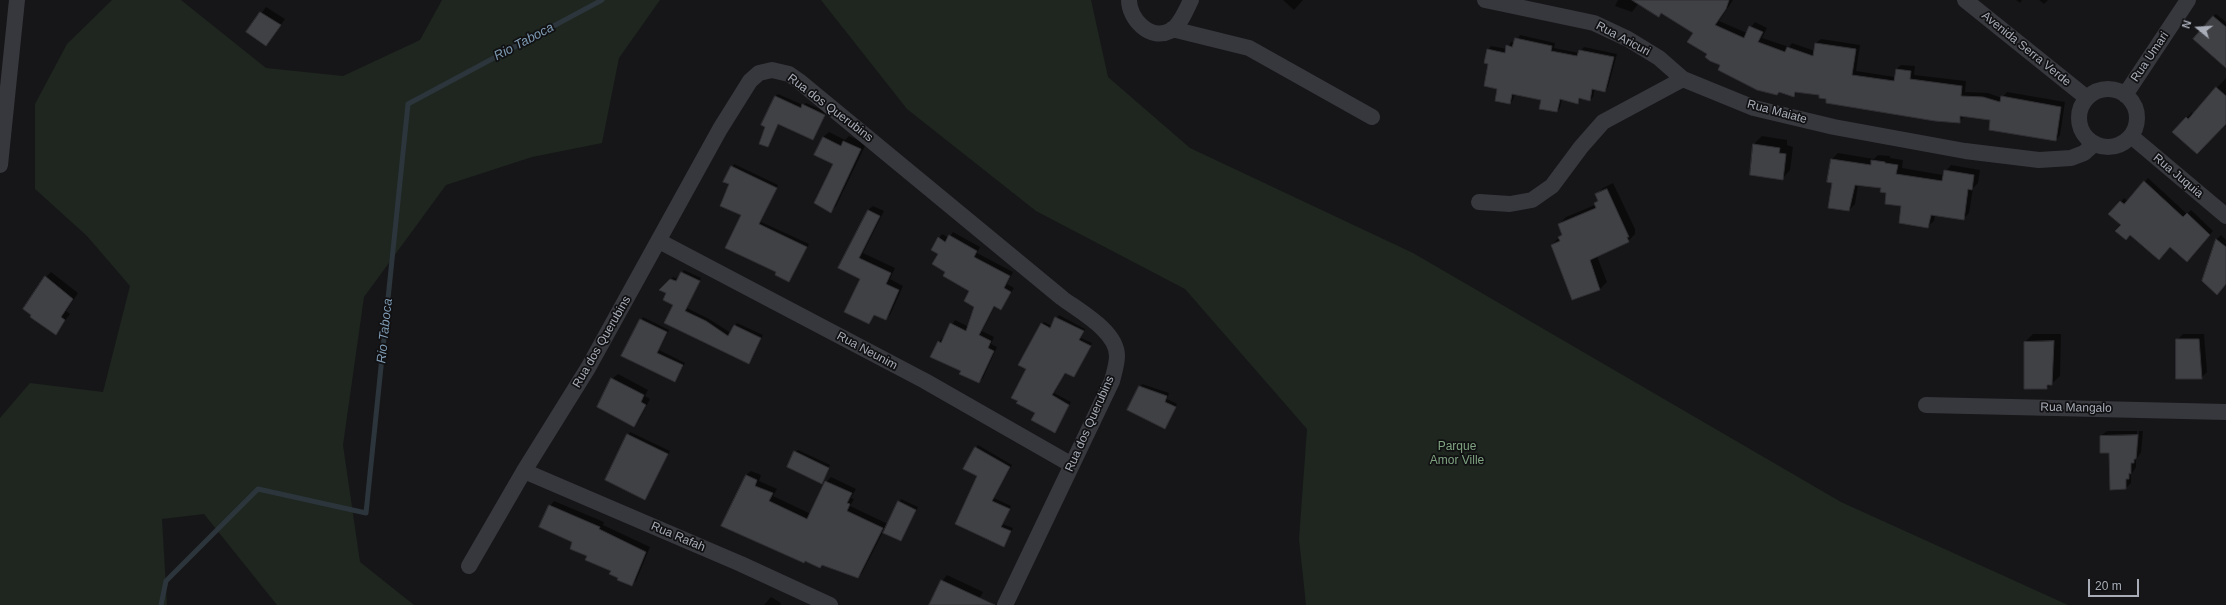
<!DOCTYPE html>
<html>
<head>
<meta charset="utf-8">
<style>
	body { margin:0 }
	#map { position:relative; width:2226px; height:605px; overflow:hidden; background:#161618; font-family:Arial,sans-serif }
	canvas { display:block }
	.north { position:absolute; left:2178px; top:8px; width:40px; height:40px; -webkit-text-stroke:3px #111113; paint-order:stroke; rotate:288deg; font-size:11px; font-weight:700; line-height:16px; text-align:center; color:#a8adb8 }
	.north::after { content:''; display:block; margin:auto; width:14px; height:18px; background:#a8adb8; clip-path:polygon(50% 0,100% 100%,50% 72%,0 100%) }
	.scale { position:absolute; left:2088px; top:579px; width:51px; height:18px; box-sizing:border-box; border:2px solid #a8adb8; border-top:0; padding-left:5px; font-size:12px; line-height:14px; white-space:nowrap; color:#a8adb8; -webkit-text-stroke:3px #111113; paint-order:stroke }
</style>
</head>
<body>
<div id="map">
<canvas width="2226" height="605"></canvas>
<div class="north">N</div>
<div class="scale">20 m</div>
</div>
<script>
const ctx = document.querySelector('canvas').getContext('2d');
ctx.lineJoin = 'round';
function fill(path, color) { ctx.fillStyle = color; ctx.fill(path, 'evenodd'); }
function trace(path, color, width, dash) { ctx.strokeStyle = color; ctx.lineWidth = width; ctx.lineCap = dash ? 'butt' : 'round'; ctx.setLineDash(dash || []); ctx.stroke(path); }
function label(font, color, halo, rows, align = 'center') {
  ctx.font = font + ' Arial,sans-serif'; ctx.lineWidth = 3.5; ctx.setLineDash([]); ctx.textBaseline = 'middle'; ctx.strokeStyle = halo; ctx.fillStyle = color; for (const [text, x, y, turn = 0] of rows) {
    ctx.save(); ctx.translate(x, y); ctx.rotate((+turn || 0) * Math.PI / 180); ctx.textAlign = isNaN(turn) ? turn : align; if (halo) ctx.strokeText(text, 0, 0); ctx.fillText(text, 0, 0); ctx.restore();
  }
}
fill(new Path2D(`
	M112 0H181L266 68 343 76 420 40 442 0H660L619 58 602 143 532 157 446 185 364 297 343 445 360 562 414 605H277L204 514 162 519 167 605H0V418L30 383 103 392 130 286 87 236 35 189V104L67 44Z
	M821 0H1091L1108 77 1190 148 1413 253 1841 502 2068 605H1306L1299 539 1307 429 1185 289 1036 211 907 109Z`), '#1e261f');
fill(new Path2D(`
	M1283 0H1303L1294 10Z
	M1618 0H1733L1719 21 1747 33 1755 22 1767 28 1762 38 1789 47 1792 43 1815 51 1816 43 1821 39 1860 45 1856 71 1895 77 1896 69 1901 65 1915 66 1914 75 1966 81 1965 92 1988 93 2002 98 2007 92 2065 102 2060 135 2056 140 1991 119 1964 116 1959 122 1827 98 1820 94 1798 91 1794 96 1780 91 1777 94 1722 65 1708 54 1694 33 1662 12 1658 16 1639 3 1632 12 1615 6Z
	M2016 0H2022L2020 3Z
	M2039 0H2048L2044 4Z
	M266 7 285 19 266 45 248 32Z
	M2216 14 2226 22V55L2213 16Z
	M1520 35 1555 43 1554 48 1579 53 1584 47 1617 54 1608 87 1605 91 1595 88 1593 97 1590 100 1581 98 1578 103 1562 99 1560 108 1557 111 1543 99 1515 93 1513 100 1510 103 1498 88 1490 63 1488 50 1491 46 1507 49 1511 42 1515 43Z
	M2226 78V121L2174 132 2192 112 2193 114Z
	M778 94 803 105 806 103 827 112 813 139 779 123 768 146 775 96Z
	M829 132 845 140 849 136 866 144 836 206 831 211 834 163 823 137Z
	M1762 136 1787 140V145L1793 147 1790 170 1782 179 1754 144Z
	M1838 153 1874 159 1878 155 1890 156V158L1903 160 1902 168 1943 175 1951 165 1980 170 1978 183 1973 188 1969 213 1963 219 1935 215 1934 221 1928 226 1882 187 1858 185 1855 204 1849 210 1833 182 1832 159Z
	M734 164 778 185 761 222 809 244 789 281 778 272 742 215 730 184 725 181Z
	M2148 178 2187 214 2191 210 2213 231 2190 257 2122 225 2110 214 2124 198 2128 201Z
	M1613 183 1635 229V234L1628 241 1597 256 1607 282 1600 289 1572 299 1552 245 1563 233 1559 224 1566 217 1595 205 1598 200 1596 195 1603 188Z
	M873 206 884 211 863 253 895 268 890 279 903 286 890 315 885 319 875 314 869 323 861 278 839 267 868 210Z
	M953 232 980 247 977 253 1013 272 1007 284 1014 288 1001 309 995 306 982 331 994 337 991 344 997 347 983 378 979 382 962 371 939 342 942 338 944 339 955 320 969 327 975 306 971 291 946 272 940 254 939 238 942 234 949 238Z
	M2221 235 2226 240V284L2216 240Z
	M684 270 701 278 687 308 709 319 731 333 737 323 763 335 751 360 675 304 667 293 661 290 673 277 678 279Z
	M51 272 78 293 66 311 70 314 55 334 46 277Z
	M1059 315 1085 329 1081 338 1092 343 1076 374 1073 376 1066 372 1054 393 1071 402 1055 431 1036 413 1028 369 1041 324 1044 322 1052 326Z
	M643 317 669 330 659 350 685 363 675 381 623 355Z
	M2033 334H2061L2060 376 2047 388 2025 342Z
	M2183 334H2204L2207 372 2201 378 2177 340Z
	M618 374 648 390 645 396 650 399 639 420 634 425 612 379Z
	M1142 384 1169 393 1167 399 1177 404 1165 428 1129 410Z
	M2107 431H2137L2135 459 2137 457 2139 431H2143L2141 452 2136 460V467L2131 475V483L2126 488 2110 452 2101 436Z
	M630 432 670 451 645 499 606 479Z
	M978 445 1012 465 994 498 1011 506 1003 524 1013 528 1006 543 978 476 976 448Z
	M798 450 830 465 821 483 795 452Z
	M751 471 761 475 759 481 777 489 773 496 811 514 826 482 831 477 856 489 851 498 854 499 850 506 888 524 901 499 918 507 901 540 883 532 862 573 858 577 722 525 746 475Z
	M554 501 604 522 603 525 650 547 636 581 631 585 588 556 574 542 550 506Z
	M947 575 983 592 976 605H930L942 581Z
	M771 597 781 603 780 605H764Z`), '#0007');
trace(new Path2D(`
	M161 605 166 581 258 489 366 513 408 104 602 0`), '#2c353c', 5);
const building = new Path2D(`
	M1632 0H1729L1726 9 1715 25 1744 38 1749 26 1763 32 1758 42 1785 52 1787 47 1813 56 1815 43 1856 49 1852 75 1894 81 1896 69 1911 71 1910 79 1962 86 1961 96 1983 97 2000 102 2001 96 2061 107 2056 141 1989 130 1990 120 1960 116V123L1935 121 1826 103V99L1819 98V95L1795 92 1794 97 1779 92 1777 95 1757 90 1718 70 1720 65 1710 61 1705 57 1707 54 1687 42 1693 33 1661 13 1659 17Z
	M260 12 281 25 266 46 246 32Z
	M2213 16 2226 27V68L2193 39Z
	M1515 38 1552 46 1551 51 1577 56 1579 50 1614 57 1605 92 1592 89 1590 101 1579 98 1578 104 1560 99 1557 112 1539 109 1541 100 1512 94 1510 104 1495 101 1497 89 1484 86 1488 64 1484 63 1487 49 1505 53 1506 45 1512 47Z
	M2216 87 2226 96V124L2197 154 2172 132 2186 117 2188 119Z
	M775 96 801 108 802 104 825 115 813 140 778 124 768 147 759 144 765 127 761 125Z
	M823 137 841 146 843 141 861 149 831 213 814 203 833 164 814 155Z
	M1753 144 1780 148 1779 153 1786 154 1783 180 1750 175Z
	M1831 159 1871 165V160L1885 162V163L1898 165 1896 174 1942 181 1944 170 1974 175 1972 190 1968 189 1964 220 1931 215 1928 228 1899 223 1901 206 1885 204 1886 193 1880 192 1881 188 1855 185 1849 211 1828 208 1832 183 1827 182Z
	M731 166 777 188 759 224 807 247 789 282 775 275 776 272 725 248 741 215 720 206 729 184 723 182Z
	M2144 181 2183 217 2187 213 2210 235 2187 262 2170 247 2159 260 2130 235 2126 240 2115 231 2121 225 2108 214 2120 201 2124 204Z
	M1607 189 1629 237H1627L1629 242 1590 260 1600 290 1572 300 1551 245 1560 241 1558 237 1562 235 1558 224 1596 208 1594 203 1598 201 1595 194Z
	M868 210 880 216 859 258 891 273 886 284 899 290 886 320 874 315 869 324 844 312 860 279 838 268Z
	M949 235 977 251 974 257 1010 276 1004 288 1011 292 1001 310 994 306 979 335 991 341 988 348 994 351 979 383 959 374 961 371 930 357 938 341 941 343 950 323 966 331 974 307 964 301 969 291 943 276 945 272 932 264 938 254 931 250 938 237 945 242Z
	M2216 239 2226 247V284L2217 295 2202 281Z
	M681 272 700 281 685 311 706 321 728 336 734 325 761 338 749 364 664 323 673 305 663 300 666 293 659 290 670 279 676 281Z
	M45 276 73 299 61 317 65 320 56 335 30 317 31 315 23 309Z
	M1055 317 1084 331 1079 340 1091 346 1074 377 1065 373 1052 395 1069 405 1055 433 1031 420 1035 413 1016 403 1018 401 1011 398 1026 369 1018 365 1041 323 1050 328Z
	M640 319 667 332 657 353 683 365 675 382 621 356Z
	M2176 339H2199L2202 379H2176Z
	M2054 341 2052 385H2047V389H2024V342Z
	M611 378 644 395 641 402 646 405 634 427 597 407Z
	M1139 386 1167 396 1165 402 1176 407 1165 429 1127 410Z
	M627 434 668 454 645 500 605 480Z
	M2138 435 2136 459H2134V463H2131V474L2129 473V479H2126V489L2110 490 2109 453H2100V436Z
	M975 447 1010 467 992 501 1010 509 1001 527 1011 531 1004 547 955 524 977 476 963 469Z
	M794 451 829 468 822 484 787 467Z
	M746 475 757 480 755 486 773 493 769 501 807 519 825 481 852 493 847 503 850 504 847 511 883 528 858 578 822 565 820 568 805 561 804 563 721 526Z
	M898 501 916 510 901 541 883 533Z
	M549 505 600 527 599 529 646 552 632 586 617 580 618 578 609 574 611 571 585 560 587 556 570 549 572 542 539 527Z
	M941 580 995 605H929Z`);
fill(building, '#404145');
trace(building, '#303034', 1);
trace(new Path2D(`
	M1129 0C1129 19 1150 41 1170 31 1180 26 1186 10 1191 0
	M1485 0 1594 23 1628 39 1659 58 1683 79 1754 108 1834 127 1965 151 2039 160 2071 158 2084 153 2094 144
	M1965 0 2087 98
	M1172 29 1249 48 1372 117
	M2079 118a29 29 0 1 1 58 0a29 29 0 1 1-58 0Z
	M2125 95 2188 0
	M2131 136 2226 216
	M0 165 17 0
	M1479 202 1510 204 1532 200 1552 186 1581 147 1603 122 1683 79
	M659 241 925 381 1072 465
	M1926 405 2226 412
	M524 471 741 564 830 605
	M469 566 524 471 588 368 720 129 750 81 759 73 772 70 789 74 799 81 1062 298C1079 311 1117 331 1117 356 1117 364 1114 373 1112 381L1005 605`), '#37383d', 16);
label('12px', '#a8adb8', '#111113', [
	["Rua Aricuri",1623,39,28],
	["Avenida Serra Verde",2026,49,39],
	["Rua Umari",2150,57,-56],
	["Rua dos Querubins",830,108,37],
	["Rua Maiate",1777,112,15],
	["Rua Juquia",2178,176,40],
	["Rua dos Querubins",602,342,-60],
	["Rua Neunim",867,351,28],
	["Rua Mangalo",2076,408,1],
	["Rua dos Querubins",1090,424,-66],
	["Rua Rafah",678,537,23]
]);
label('12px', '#7fa381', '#111113', [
	["Parque",1457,447],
	["Amor Ville",1457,461]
]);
label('italic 13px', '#7f9bb3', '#111113', [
	["Rio Taboca",524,42,-28],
	["Rio Taboca",385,331,-84]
]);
</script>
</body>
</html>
